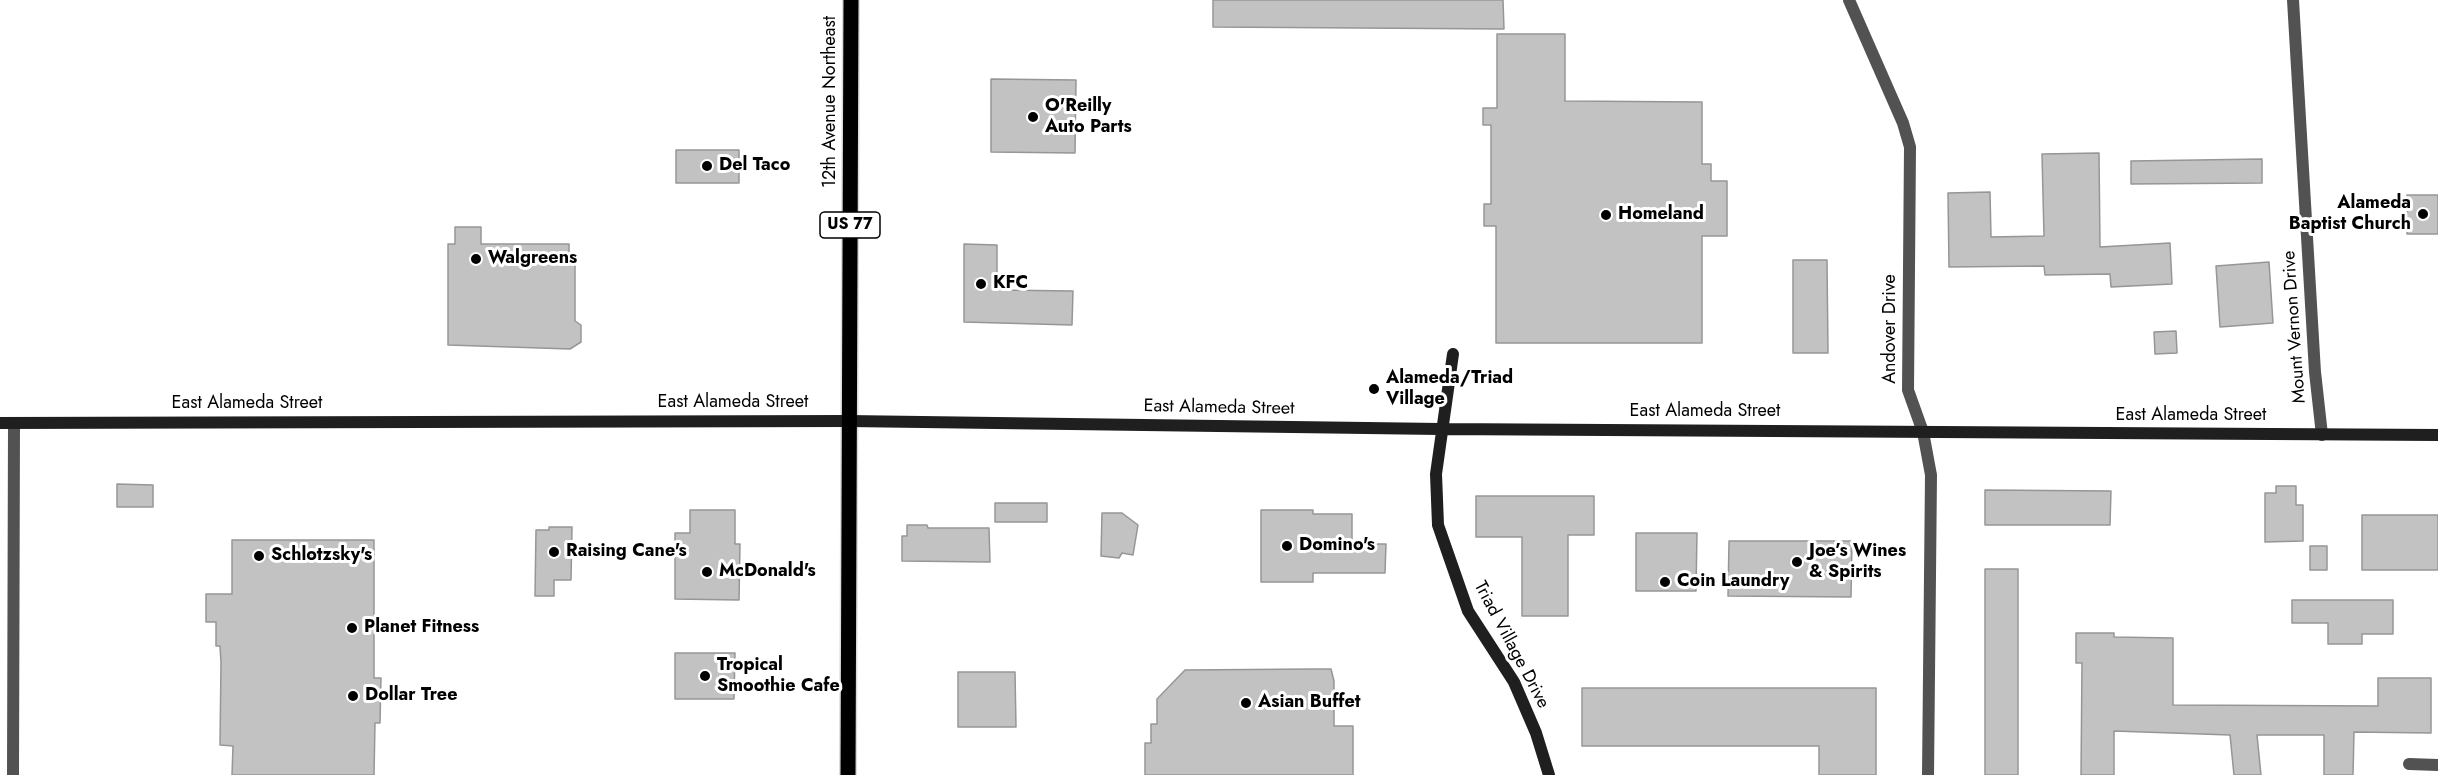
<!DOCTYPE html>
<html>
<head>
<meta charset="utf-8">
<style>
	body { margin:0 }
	canvas { display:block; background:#fff }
</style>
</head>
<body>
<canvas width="2438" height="775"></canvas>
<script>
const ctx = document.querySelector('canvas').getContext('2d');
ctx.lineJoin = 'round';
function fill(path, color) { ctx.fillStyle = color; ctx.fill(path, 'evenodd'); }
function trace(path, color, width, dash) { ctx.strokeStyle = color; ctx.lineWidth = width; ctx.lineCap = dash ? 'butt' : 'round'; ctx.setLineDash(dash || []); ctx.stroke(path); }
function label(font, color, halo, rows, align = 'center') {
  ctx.font = font + ' Jost,sans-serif'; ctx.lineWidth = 6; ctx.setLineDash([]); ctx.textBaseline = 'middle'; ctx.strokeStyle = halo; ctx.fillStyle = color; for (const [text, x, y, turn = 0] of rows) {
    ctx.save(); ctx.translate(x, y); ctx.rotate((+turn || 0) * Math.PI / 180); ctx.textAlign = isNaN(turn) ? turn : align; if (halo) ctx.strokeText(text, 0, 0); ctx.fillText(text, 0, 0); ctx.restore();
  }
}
const building = new Path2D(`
	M1213 0H1503L1504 29 1213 27Z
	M1497 34H1565V101L1702 102V164H1711V181H1727V236H1702V343H1496V226H1484V204H1491V125H1483V108H1497Z
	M991 79 1076 80 1075 153 991 152Z
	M676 150H739V183H676Z
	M2099 153 2100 247 2170 243 2172 284 2111 287 2110 274 2045 275 2044 266 1949 267 1948 193 1990 192 1991 237 2044 236 2042 154Z
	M2262 159V183L2131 184V161Z
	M2407 195H2438V234H2407Z
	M455 227H481V244H569V259L575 258V321L581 325V342L570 349 448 345V244H455Z
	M964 244 997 245V290L1073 291 1072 325 964 322Z
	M1793 260H1827L1828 353H1793Z
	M2269 262 2273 323 2220 327 2216 266Z
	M2176 331 2177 353 2155 354 2154 332Z
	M117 484 153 485V507H117Z
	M2276 486H2296V505H2303V541L2265 542V493H2276Z
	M1985 490 2111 491 2110 525H1985Z
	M1476 496H1594V535H1568V616H1522V537H1476Z
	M995 503H1047V522H995Z
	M690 510H735V544H740L739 600 675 599V533H690Z
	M1261 510H1313V514H1352V544H1386L1385 573H1313V582H1261Z
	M1102 513H1122L1138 525 1133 555 1122 553 1119 558 1101 556Z
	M2362 515H2438V570H2362Z
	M907 525H927L928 528H989L990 562 902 561V536H907Z
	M549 527H572L571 580H554V596H535L536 530H549Z
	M1636 533H1697L1696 591H1636Z
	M232 540H374V678H381L380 723H375L374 775H232L233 746 220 745 221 663 220 646H216V622H206V594H232Z
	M1729 541H1852L1851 597 1728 596Z
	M2310 546H2327V570H2310Z
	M1985 569H2018V775H1985Z
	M2292 600H2393V634H2362V644H2328V623H2292Z
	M2076 633H2114V637L2173 638V705L2378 706V678H2431V733L2354 732 2353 775H2324V735H2257L2261 775H2234L2230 735 2114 731V775H2081L2082 663H2076Z
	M675 653H735L734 699H675Z
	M1313 669H1331L1334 681V726H1353V775H1145V743H1151V724H1157V699L1185 670Z
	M958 672H1015L1016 727H958Z
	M1582 688H1876V775H1819V746H1582Z`);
fill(building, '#c2c2c2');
trace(building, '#969696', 1.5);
const primary = new Path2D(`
	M848 775 851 0`);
trace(primary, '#dbdbdb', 18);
trace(new Path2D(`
	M1849 0 1903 123 1910 147 1908 390 1923 432 1931 475 1928 775
	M2293 0 2315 372 2322 435
	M2409 764 2438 765
	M13 775 14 423`), '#525252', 12);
trace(new Path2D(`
	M1453 354 1436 474 1438 525 1468 611 1514 682 1536 733 1549 775
	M0 423 848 421 1440 429 2438 435`), '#1f1f1f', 12);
trace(primary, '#000', 15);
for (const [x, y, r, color] of [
	[1033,117,6,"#000"],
	[707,166,6,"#000"],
	[2423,214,6,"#000"],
	[1606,215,6,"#000"],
	[476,259,6,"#000"],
	[981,284,6,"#000"],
	[1374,389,6,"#000"],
	[1287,546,6,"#000"],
	[554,552,6,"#000"],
	[259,556,6,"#000"],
	[1797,562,6,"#000"],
	[707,572,6,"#000"],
	[1665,582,6,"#000"],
	[352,628,6,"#000"],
	[705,676,6,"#000"],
	[353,696,6,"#000"],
	[1246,703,6,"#000"]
]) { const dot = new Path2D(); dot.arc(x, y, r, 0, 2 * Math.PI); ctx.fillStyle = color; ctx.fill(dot); trace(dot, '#fff', 2); }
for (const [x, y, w] of [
	[850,225,60]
]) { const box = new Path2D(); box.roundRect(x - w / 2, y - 13, w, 26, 4.5); ctx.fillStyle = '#fff'; ctx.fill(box); trace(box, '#000', 1.5); }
label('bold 16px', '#000', null, [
	["US 77",850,225]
]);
label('18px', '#000', '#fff', [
	["12th Avenue Northeast",831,102,-90],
	["Mount Vernon Drive",2295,327,-94],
	["Andover Drive",1891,329,-90],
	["East Alameda Street",733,403],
	["East Alameda Street",247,404],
	["East Alameda Street",1219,408,1],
	["East Alameda Street",1705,412],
	["East Alameda Street",2191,416],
	["Triad Village Drive",1511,645,62]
]);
label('bold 18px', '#000', '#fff', [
	["O'Reilly",1045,107],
	["Auto Parts",1045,128],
	["Del Taco",719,166],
	["Alameda",2411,204,"right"],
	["Baptist Church",2411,225,"right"],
	["Homeland",1618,215],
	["Walgreens",488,259],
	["KFC",993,284],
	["Alameda/Triad",1386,379],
	["Village",1386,400],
	["Domino's",1299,546],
	["Raising Cane's",566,552],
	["Joe’s Wines",1809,552],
	["& Spirits",1809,573],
	["Schlotzsky's",271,556],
	["McDonald's",719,572],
	["Coin Laundry",1677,582],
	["Planet Fitness",364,628],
	["Tropical",717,666],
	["Smoothie Cafe",717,687],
	["Dollar Tree",365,696],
	["Asian Buffet",1258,703]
], 'left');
</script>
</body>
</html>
